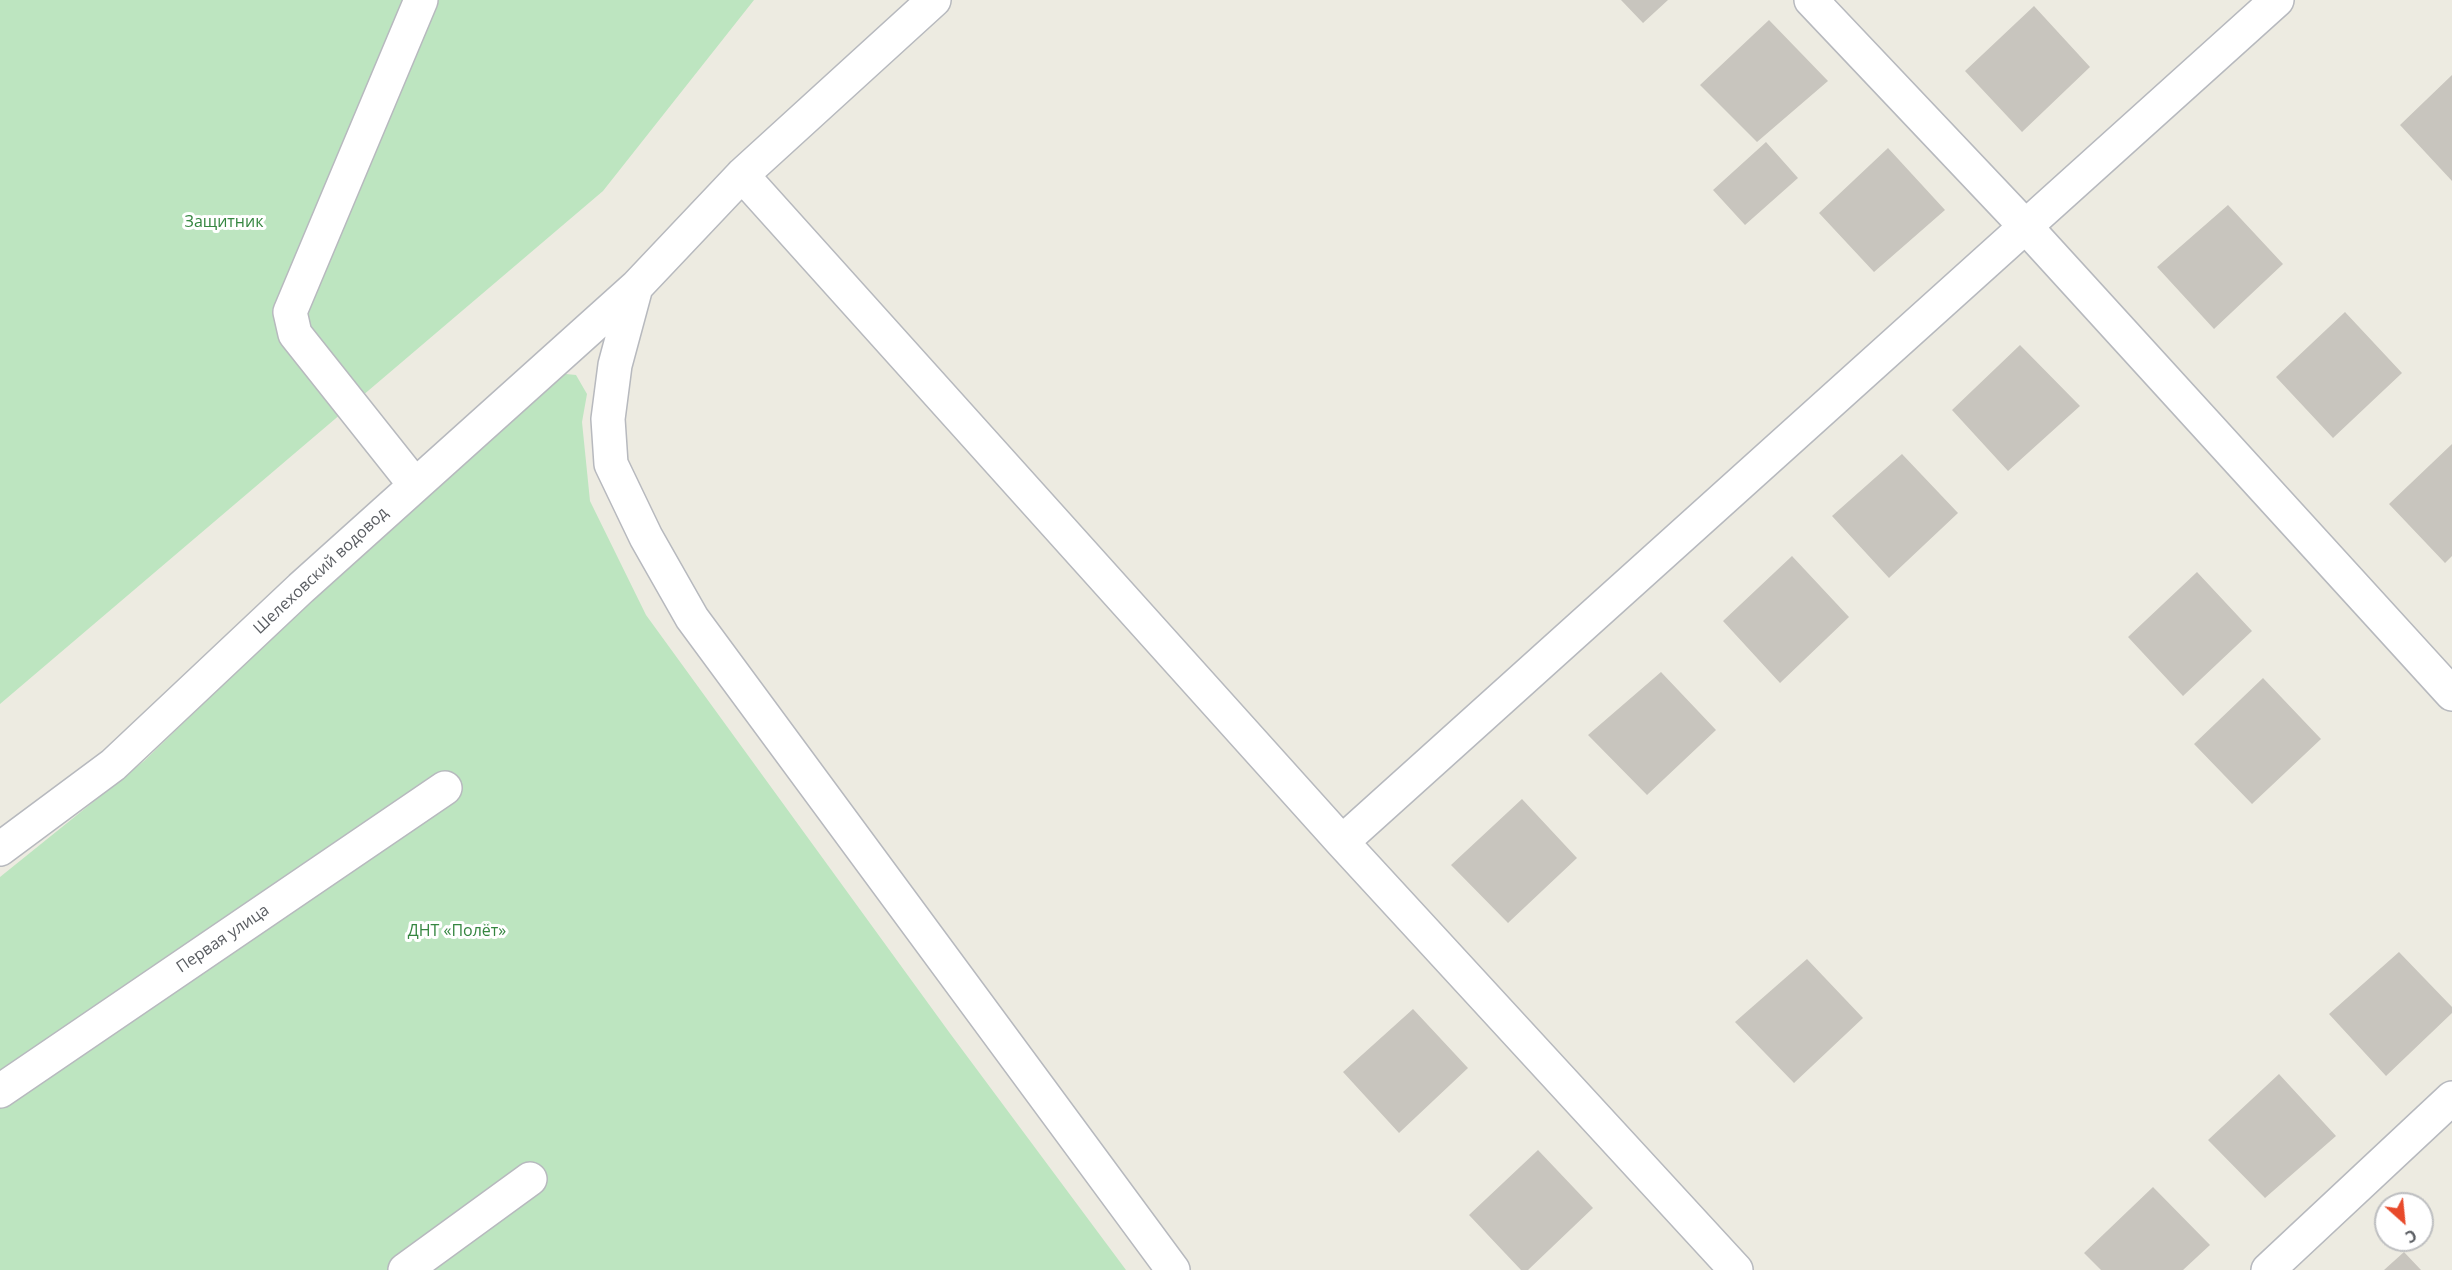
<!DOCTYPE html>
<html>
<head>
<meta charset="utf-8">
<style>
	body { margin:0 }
	#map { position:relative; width:2452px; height:1270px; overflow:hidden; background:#edebe1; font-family:"Open Sans",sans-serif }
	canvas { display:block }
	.north { position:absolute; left:2374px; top:1192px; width:60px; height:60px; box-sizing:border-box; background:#fff; border:2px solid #bdbec0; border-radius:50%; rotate:153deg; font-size:16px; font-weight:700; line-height:24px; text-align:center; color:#5a5d62 }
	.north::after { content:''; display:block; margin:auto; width:21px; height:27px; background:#e84a2b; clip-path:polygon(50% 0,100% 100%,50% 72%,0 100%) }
</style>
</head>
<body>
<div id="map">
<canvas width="2452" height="1270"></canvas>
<div class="north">С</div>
</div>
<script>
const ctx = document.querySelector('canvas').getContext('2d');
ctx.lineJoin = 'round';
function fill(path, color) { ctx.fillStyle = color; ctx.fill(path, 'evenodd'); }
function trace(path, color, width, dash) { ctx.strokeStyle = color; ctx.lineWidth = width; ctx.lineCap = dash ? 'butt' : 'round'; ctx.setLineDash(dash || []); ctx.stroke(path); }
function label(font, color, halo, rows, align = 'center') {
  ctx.font = font + ' "Open Sans",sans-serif'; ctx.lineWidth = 6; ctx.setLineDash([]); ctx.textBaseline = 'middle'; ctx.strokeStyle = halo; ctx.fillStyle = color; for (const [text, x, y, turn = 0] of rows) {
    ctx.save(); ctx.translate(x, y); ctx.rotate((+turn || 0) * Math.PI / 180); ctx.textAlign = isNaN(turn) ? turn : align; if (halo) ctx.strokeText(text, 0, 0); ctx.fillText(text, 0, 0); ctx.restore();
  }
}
fill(new Path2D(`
	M0 0H754L603 191 0 704Z
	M556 373 576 375 587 394 582 422 590 501 646 615 949 1032 1126 1270H0V877L144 761 527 391Z`), '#bde5c0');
fill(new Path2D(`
	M1621 0H1668L1643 23Z
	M2034 6 2090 67 2022 132 1965 71Z
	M1769 20 1828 81 1757 142 1700 85Z
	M2452 75V181L2400 125Z
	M1766 142 1798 178 1745 225 1713 190Z
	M1888 148 1945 210 1874 272 1819 213Z
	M2228 205 2283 264 2214 329 2157 267Z
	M2345 312 2402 373 2333 438 2276 377Z
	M2020 345 2080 406 2008 471 1952 410Z
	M2452 444V556L2445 563 2389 504Z
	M1902 454 1958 513 1889 578 1832 516Z
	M1792 556 1849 617 1780 683 1723 621Z
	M2197 572 2252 631 2183 696 2128 637Z
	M1661 672 1716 730 1647 795 1588 735Z
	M2263 678 2321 739 2252 804 2194 744Z
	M1522 799 1577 858 1508 923 1451 865Z
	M2399 952 2452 1007V1013L2386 1076 2329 1014Z
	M1807 959 1863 1018 1794 1083 1735 1022Z
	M1413 1009 1468 1068 1399 1133 1343 1072Z
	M2279 1074 2336 1136 2265 1198 2208 1140Z
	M1538 1150 1593 1208 1528 1270H1521L1469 1215Z
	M2153 1187 2210 1245 2183 1270H2101L2084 1253Z
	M2404 1252 2421 1270H2384Z`), '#c8c5be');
const minor = new Path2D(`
	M1811 0 2026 227 2452 694
	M742 175 1342 842 1736 1270
	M636 287 615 365 608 419 611 464 646 537 692 618 1173 1270
	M415 485 295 334 290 312 421 0
	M1342 842 2277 0
	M0 849 113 765 301 588 636 287 742 175 934 0
	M0 1091 445 788
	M405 1270 530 1179
	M2268 1270 2452 1098`);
trace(minor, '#b7b9be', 36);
trace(minor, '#fff', 33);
label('16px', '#358640', '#fff', [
	["Защитник",224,222],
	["ДНТ «Полёт»",457,931]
]);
label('16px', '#5a5d62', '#fff', [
	["Шелеховский водовод",321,571,-43],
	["Первая улица",223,939,-34]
]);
</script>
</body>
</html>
